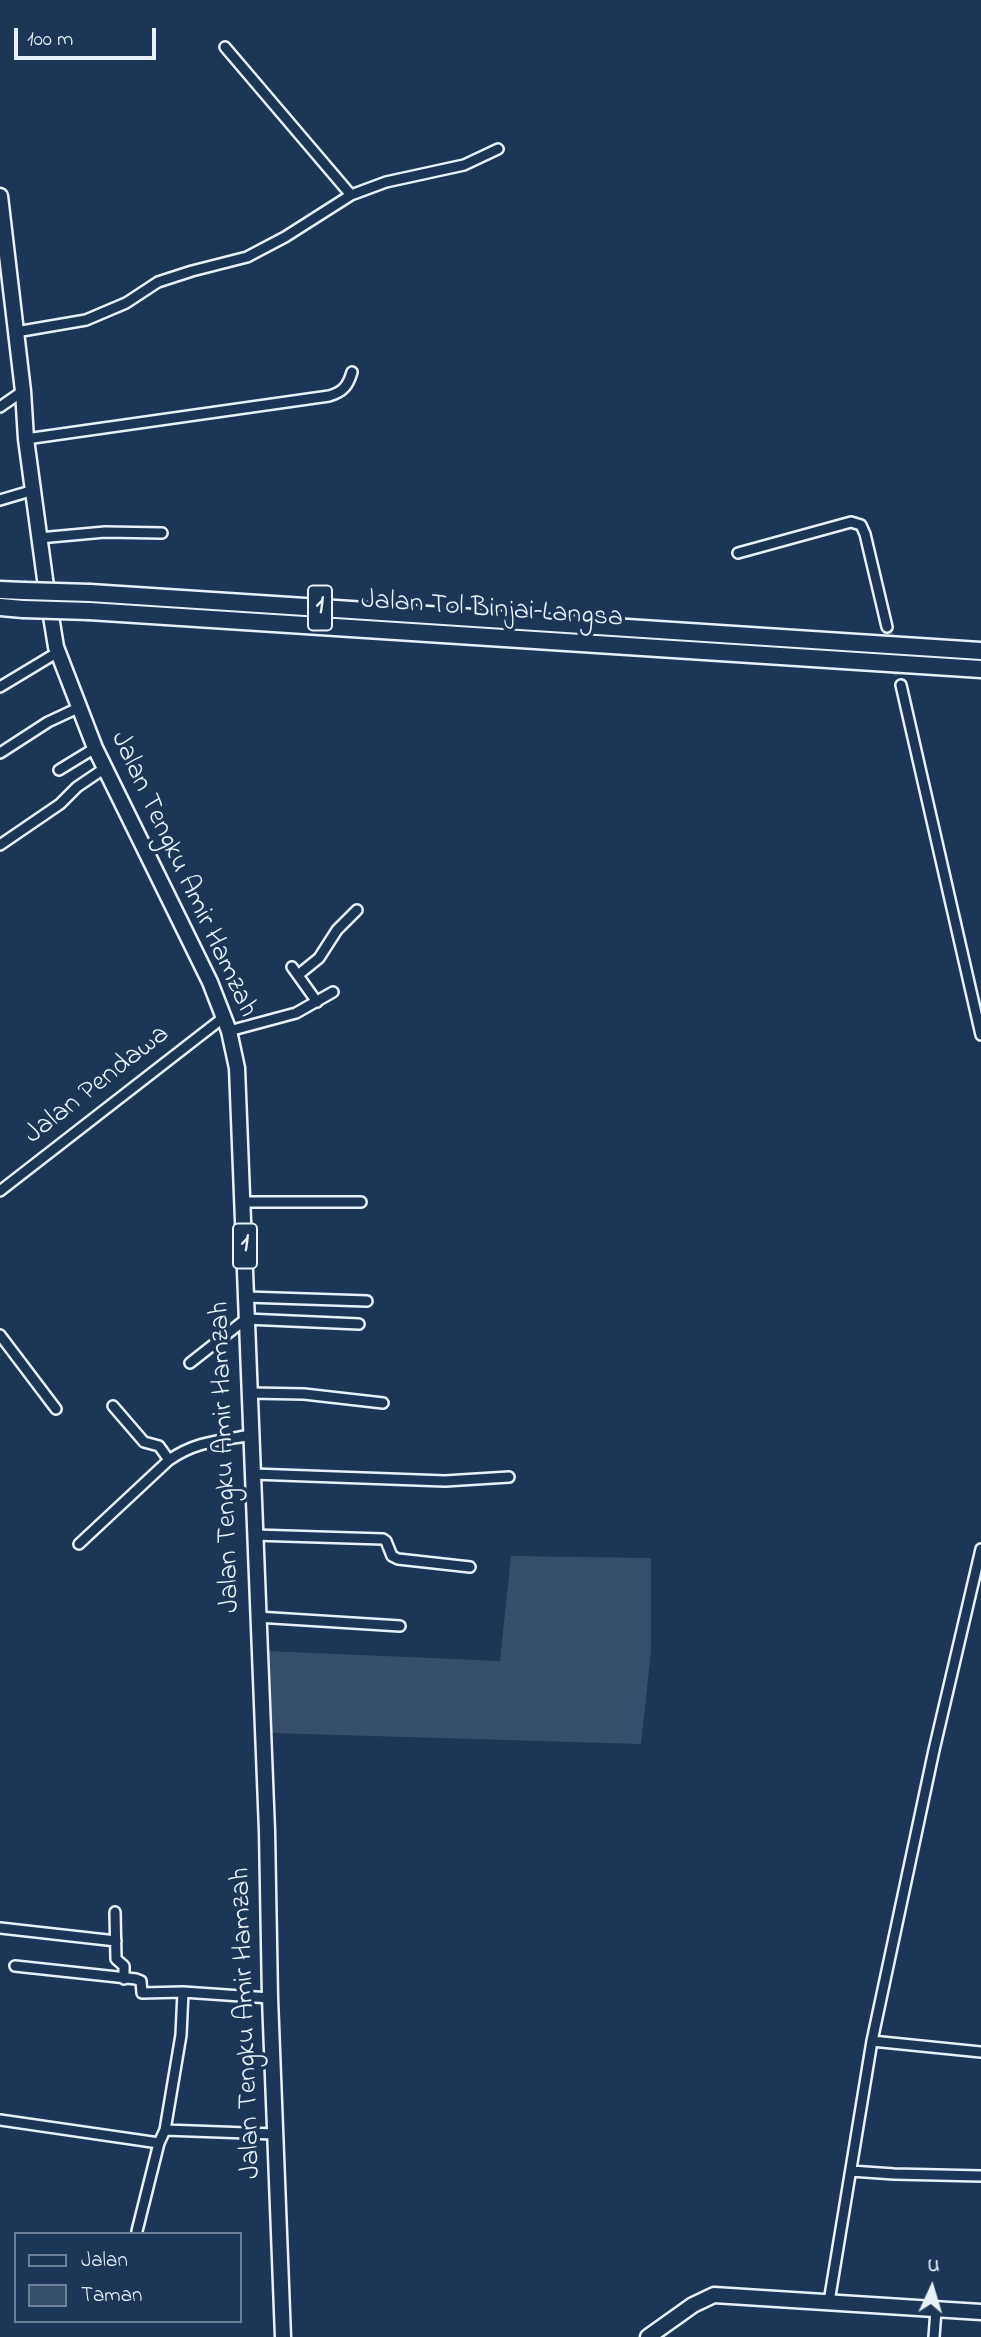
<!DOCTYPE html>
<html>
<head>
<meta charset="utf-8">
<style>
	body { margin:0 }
	#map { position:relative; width:981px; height:2337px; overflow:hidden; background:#1d3557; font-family:"Indie Flower",sans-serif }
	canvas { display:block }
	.legend { position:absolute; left:14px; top:2232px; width:228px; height:91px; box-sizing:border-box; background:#1d3557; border:2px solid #6e8097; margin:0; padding:9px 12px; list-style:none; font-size:21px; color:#e8f1f8 }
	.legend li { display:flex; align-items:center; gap:14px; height:35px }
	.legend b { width:35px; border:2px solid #6e8097 }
	.north { position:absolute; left:897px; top:2253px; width:70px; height:70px; -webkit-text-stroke:5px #1d3557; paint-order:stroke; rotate:4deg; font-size:19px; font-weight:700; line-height:28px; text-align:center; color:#e8f1f8 }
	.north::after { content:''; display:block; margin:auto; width:24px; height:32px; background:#e8f1f8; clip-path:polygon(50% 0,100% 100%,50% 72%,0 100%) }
	.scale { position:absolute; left:14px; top:28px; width:142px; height:32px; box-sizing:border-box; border:4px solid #e8f1f8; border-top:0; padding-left:9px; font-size:21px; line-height:24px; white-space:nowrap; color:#e8f1f8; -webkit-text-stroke:5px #1d3557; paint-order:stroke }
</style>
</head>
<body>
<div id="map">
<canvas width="981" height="2337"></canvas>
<ul class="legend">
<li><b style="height:9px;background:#1d3557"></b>Jalan</li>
<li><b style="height:19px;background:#374d6c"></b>Taman</li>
</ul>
<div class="north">U</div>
<div class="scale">100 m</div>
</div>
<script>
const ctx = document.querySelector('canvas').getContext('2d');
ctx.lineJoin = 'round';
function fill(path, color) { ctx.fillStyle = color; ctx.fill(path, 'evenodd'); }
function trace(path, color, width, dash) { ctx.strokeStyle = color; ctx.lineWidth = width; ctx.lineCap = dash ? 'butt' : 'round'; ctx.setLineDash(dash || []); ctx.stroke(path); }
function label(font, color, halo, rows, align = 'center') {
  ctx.font = font + ' "Indie Flower",sans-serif'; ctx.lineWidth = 7; ctx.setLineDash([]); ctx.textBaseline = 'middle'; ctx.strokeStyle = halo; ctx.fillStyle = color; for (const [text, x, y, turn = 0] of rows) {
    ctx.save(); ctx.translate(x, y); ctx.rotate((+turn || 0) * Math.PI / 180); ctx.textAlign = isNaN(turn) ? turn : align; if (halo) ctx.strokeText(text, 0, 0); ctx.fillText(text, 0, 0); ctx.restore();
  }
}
fill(new Path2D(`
	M511 1556 651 1558V1651L641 1744 271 1733 266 1651 500 1661Z`), '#374d6c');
trace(new Path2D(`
	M887 627 901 685`), '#3b516f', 9, [9, 4.5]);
const minor = new Path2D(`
	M351 195 386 182 464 165 498 149
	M16 332 86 320 126 303 158 282 192 271 247 257 285 237 351 195 225 47
	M0 407 23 391
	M26 439 329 396C343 392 348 386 352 372
	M0 500 34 490
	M39 538 105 532 162 533
	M738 553 851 522 861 525 865 534 887 627
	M901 685 981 1035
	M0 687 58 652
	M0 753 48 722 78 708
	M59 770 95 748
	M0 845 60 804 77 787 105 768
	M292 967 317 1002
	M298 975 319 958 337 930 357 910
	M229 1031 296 1013 333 992
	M0 1191 224 1017
	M243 1202H361
	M246 1297 367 1301
	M0 1335 56 1409
	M190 1363 246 1319 359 1324
	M250 1393 304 1394 383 1403
	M113 1406 144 1442 159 1446 169 1460
	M253 1474 445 1481 509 1477
	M254 1535 383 1539 386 1541 392 1556 398 1559 470 1567
	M79 1544 169 1460C196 1441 219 1441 251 1435
	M257 1617 400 1626
	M115 1912 116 1959 124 1966V1979
	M0 1928 116 1941
	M15 1966 136 1979 141 1981 142 1993 183 1992 270 1998
	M183 1992 181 2035 165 2130 274 2134
	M872 2041 981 2052
	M0 2120 159 2143
	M851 2171 894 2174 981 2176
	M137 2231 159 2143 165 2130
	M829 2302 872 2041 934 1750 981 1549
	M934 2337 936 2310`);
const primary = new Path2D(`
	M648 2337 693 2305 714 2295 981 2312`);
const trunk = new Path2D(`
	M0 196 23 391 26 439 45 579 56 647 95 748 210 982 229 1031 237 1068 267 1831 270 1998 283 2337`);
const motorway = new Path2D(`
	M0 590 24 591
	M90 593 981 651
	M0 607 23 609
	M89 611 981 669`);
trace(minor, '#e8f1f8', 14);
trace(primary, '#e8f1f8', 19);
trace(trunk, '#e8f1f8', 19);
trace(motorway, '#e8f1f8', 21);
trace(minor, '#1d3557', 9);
trace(primary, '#1d3557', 14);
trace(trunk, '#1d3557', 14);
trace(motorway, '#1d3557', 16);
const motorwayBridge = new Path2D(`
	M24 591 90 593
	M23 609 89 611`);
trace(motorwayBridge, '#e8f1f8', 21, []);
trace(motorwayBridge, '#1d3557', 16);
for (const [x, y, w] of [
	[320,608,24],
	[245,1246,24]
]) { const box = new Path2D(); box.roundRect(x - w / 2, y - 22.5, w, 45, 5); ctx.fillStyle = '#1d3557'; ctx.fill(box); trace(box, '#e8f1f8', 2); }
label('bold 26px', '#e8f1f8', null, [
	["1",320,608],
	["1",245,1246]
]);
label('28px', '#e8f1f8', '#1d3557', [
	["Jalan Tol Binjai–Langsa",492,611,4],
	["Jalan Tengku Amir Hamzah",182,875,65],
	["Jalan Pendawa",98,1086,-38],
	["Jalan Tengku Amir Hamzah",227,1457,-92],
	["Jalan Tengku Amir Hamzah",248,2023,-92]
]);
</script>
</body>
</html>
